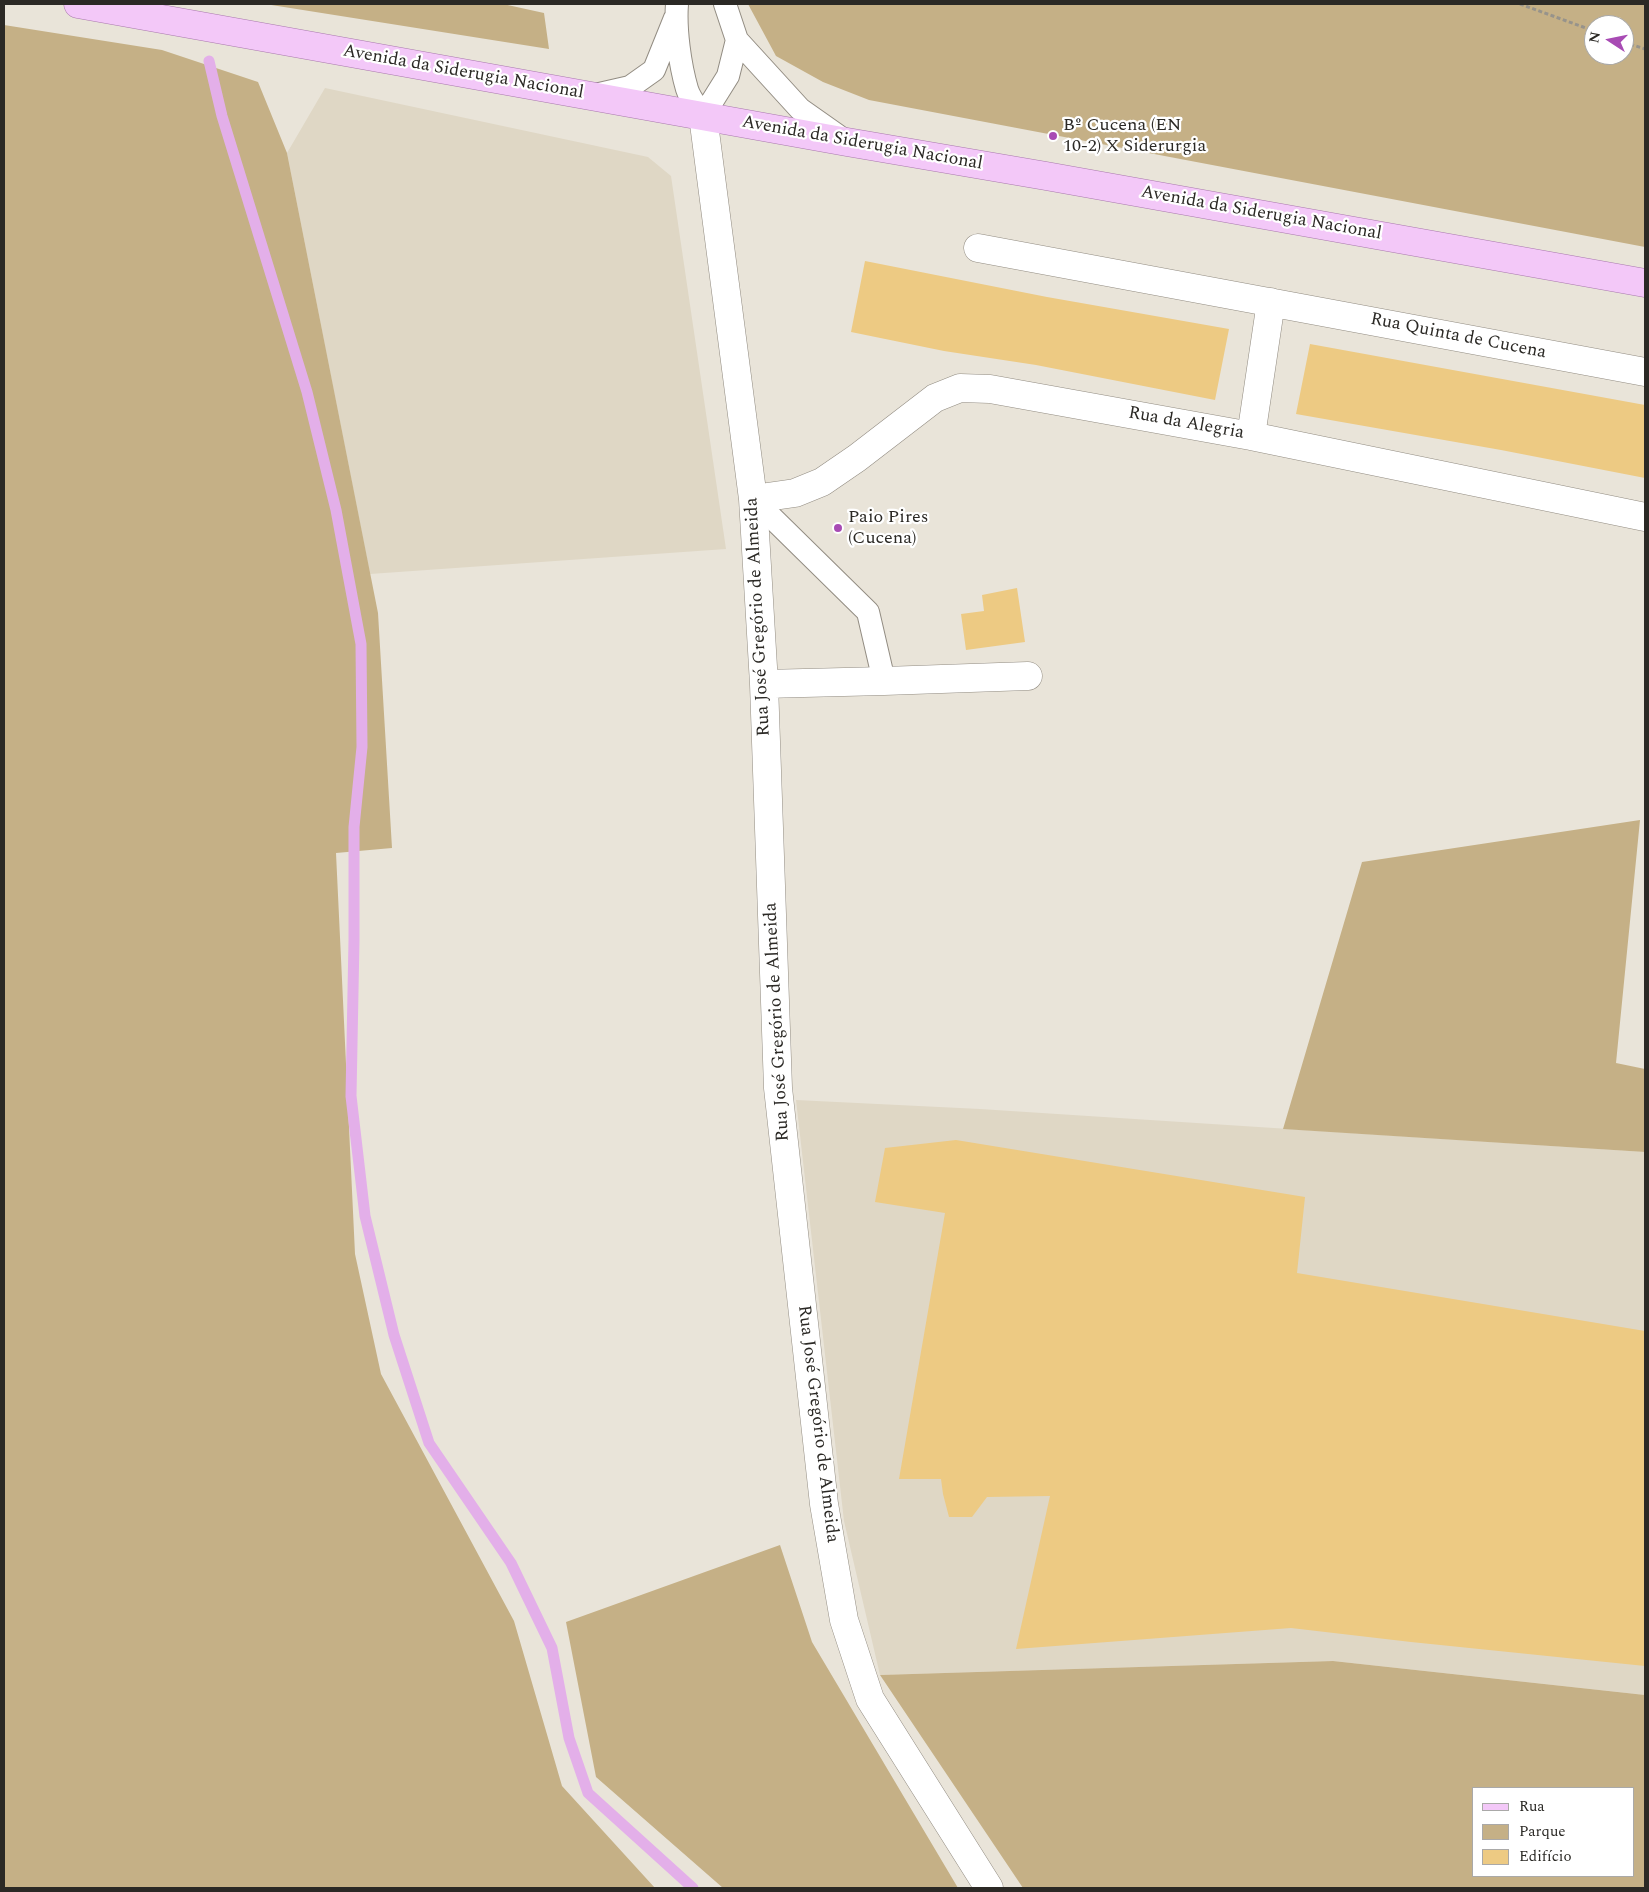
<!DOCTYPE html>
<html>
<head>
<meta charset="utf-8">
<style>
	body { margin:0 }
	#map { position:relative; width:1649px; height:1892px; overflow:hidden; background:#e9e4d9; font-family:Spectral,serif }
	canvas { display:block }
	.frame { position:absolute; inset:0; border:5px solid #2b2925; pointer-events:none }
	.legend { position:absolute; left:1472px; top:1787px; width:162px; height:90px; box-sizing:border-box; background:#fff; border:1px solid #aaa9a8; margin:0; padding:6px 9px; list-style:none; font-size:15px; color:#2b2925 }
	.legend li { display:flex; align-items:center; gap:10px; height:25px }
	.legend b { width:25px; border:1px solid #aaa9a8 }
	.north { position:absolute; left:1584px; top:15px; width:50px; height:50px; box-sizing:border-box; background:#fff; border:1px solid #aaa9a8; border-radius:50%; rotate:281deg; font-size:14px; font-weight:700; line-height:20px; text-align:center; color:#2b2925 }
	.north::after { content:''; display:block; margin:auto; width:18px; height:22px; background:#a84bb4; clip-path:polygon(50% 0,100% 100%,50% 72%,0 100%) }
</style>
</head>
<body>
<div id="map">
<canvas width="1649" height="1892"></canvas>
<div class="frame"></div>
<ul class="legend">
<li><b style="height:6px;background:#f3c8f8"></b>Rua</li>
<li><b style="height:14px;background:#c5b086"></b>Parque</li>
<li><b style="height:14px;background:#edca83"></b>Edifício</li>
</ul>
<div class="north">N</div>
</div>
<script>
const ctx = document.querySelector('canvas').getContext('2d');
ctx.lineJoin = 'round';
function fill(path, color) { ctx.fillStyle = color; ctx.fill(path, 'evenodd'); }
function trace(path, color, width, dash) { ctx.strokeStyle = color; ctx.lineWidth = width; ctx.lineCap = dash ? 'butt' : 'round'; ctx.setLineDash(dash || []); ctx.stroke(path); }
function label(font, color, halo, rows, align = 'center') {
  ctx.font = font + ' Spectral,serif'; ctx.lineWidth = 4.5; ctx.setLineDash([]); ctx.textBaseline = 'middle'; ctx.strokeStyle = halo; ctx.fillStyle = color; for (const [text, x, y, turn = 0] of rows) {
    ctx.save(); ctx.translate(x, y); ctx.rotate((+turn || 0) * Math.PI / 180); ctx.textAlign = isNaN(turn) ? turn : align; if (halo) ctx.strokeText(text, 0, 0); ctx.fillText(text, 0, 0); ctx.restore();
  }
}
fill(new Path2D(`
	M325 88 648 157 671 176 726 549 370 574 287 153Z
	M796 1100 980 1109 1645 1152V1695L1333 1661 880 1675 844 1521Z`), '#dfd7c5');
fill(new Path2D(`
	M265 4H503L544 13 549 49Z
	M748 4H1645V247L869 100 823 82 776 56ZM1594 25H1624V55H1594Z
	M4 25 162 50 258 82 287 153 378 613 392 848 336 853 355 1254 381 1374 514 1621 562 1786 655 1888H4Z
	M1640 820 1616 1063 1645 1069V1152L1283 1129 1362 862Z
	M780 1545 812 1642 958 1888H723L596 1777 566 1622Z
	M1333 1661 1645 1695V1888H1023L880 1675ZM1473 1788H1633V1876H1473Z`), '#c5b086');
trace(new Path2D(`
	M209 61 222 116 307 392 336 510 361 644 362 747 354 827V940L351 1096 365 1216 394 1335 429 1443 511 1563 552 1648 569 1738 588 1793 693 1888`), '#e3afe9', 11);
fill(new Path2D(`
	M865 261 1047 297 1229 329 1215 400 1036 365 944 351 851 332Z
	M1310 344 1645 405V478L1501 450 1296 414Z
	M1017 588 1025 642 966 650 961 614 984 611 982 595Z
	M956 1140 1305 1197 1297 1273 1645 1331V1666L1411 1642 1291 1628 1016 1649 1050 1496 987 1497 972 1517H949L943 1494 941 1479H899L945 1213 875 1202 885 1148Z`), '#edca83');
const lane = new Path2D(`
	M677 4C675 29 680 65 687 89 690 99 698 108 703 116L728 76 737 40
	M725 4 737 40 800 109 844 140
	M595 95 630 87 654 70 675 18
	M753 499 868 612 884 681`);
const street = new Path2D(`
	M703 116 753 499 764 684 778 1088 824 1504 844 1620 870 1699 989 1888
	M978 248 1645 372
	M1251 436 1271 302
	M753 499 795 493 822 482 857 458 935 398 960 388 990 389 1251 436 1645 517
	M764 684 884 681 1028 676`);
const primary = new Path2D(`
	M78 4 847 142 1046 176 1645 283`);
trace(lane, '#928c82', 24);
trace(street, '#928c82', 29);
trace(primary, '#a879ac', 29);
trace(new Path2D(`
	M1520 4 1594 31
	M1624 42 1645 49`), '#97938b', 3, [4, 2.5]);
trace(lane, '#fff', 22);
trace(street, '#fff', 28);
trace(primary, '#f3c8f8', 28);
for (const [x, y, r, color] of [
	[1053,136,5,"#a84bb4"],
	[838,528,5,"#a84bb4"]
]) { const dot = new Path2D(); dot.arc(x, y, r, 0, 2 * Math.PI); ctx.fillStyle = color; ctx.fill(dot); trace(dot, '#fff', 2); }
label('18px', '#2b2925', '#fff', [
	["Avenida da Siderugia Nacional",463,73,10],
	["Avenida da Siderugia Nacional",862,144,10],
	["Avenida da Siderugia Nacional",1261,214,10],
	["Rua Quinta de Cucena",1458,337,11],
	["Rua da Alegria",1186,424,10],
	["Rua José Gregório de Almeida",759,617,-93],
	["Rua José Gregório de Almeida",778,1022,-93],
	["Rua José Gregório de Almeida",817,1424,83]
]);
label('18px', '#2b2925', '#fff', [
	["Bº Cucena (EN",1063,126],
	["10-2) X Siderurgia",1063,147],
	["Paio Pires",848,518],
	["(Cucena)",848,539]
], 'left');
</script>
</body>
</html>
